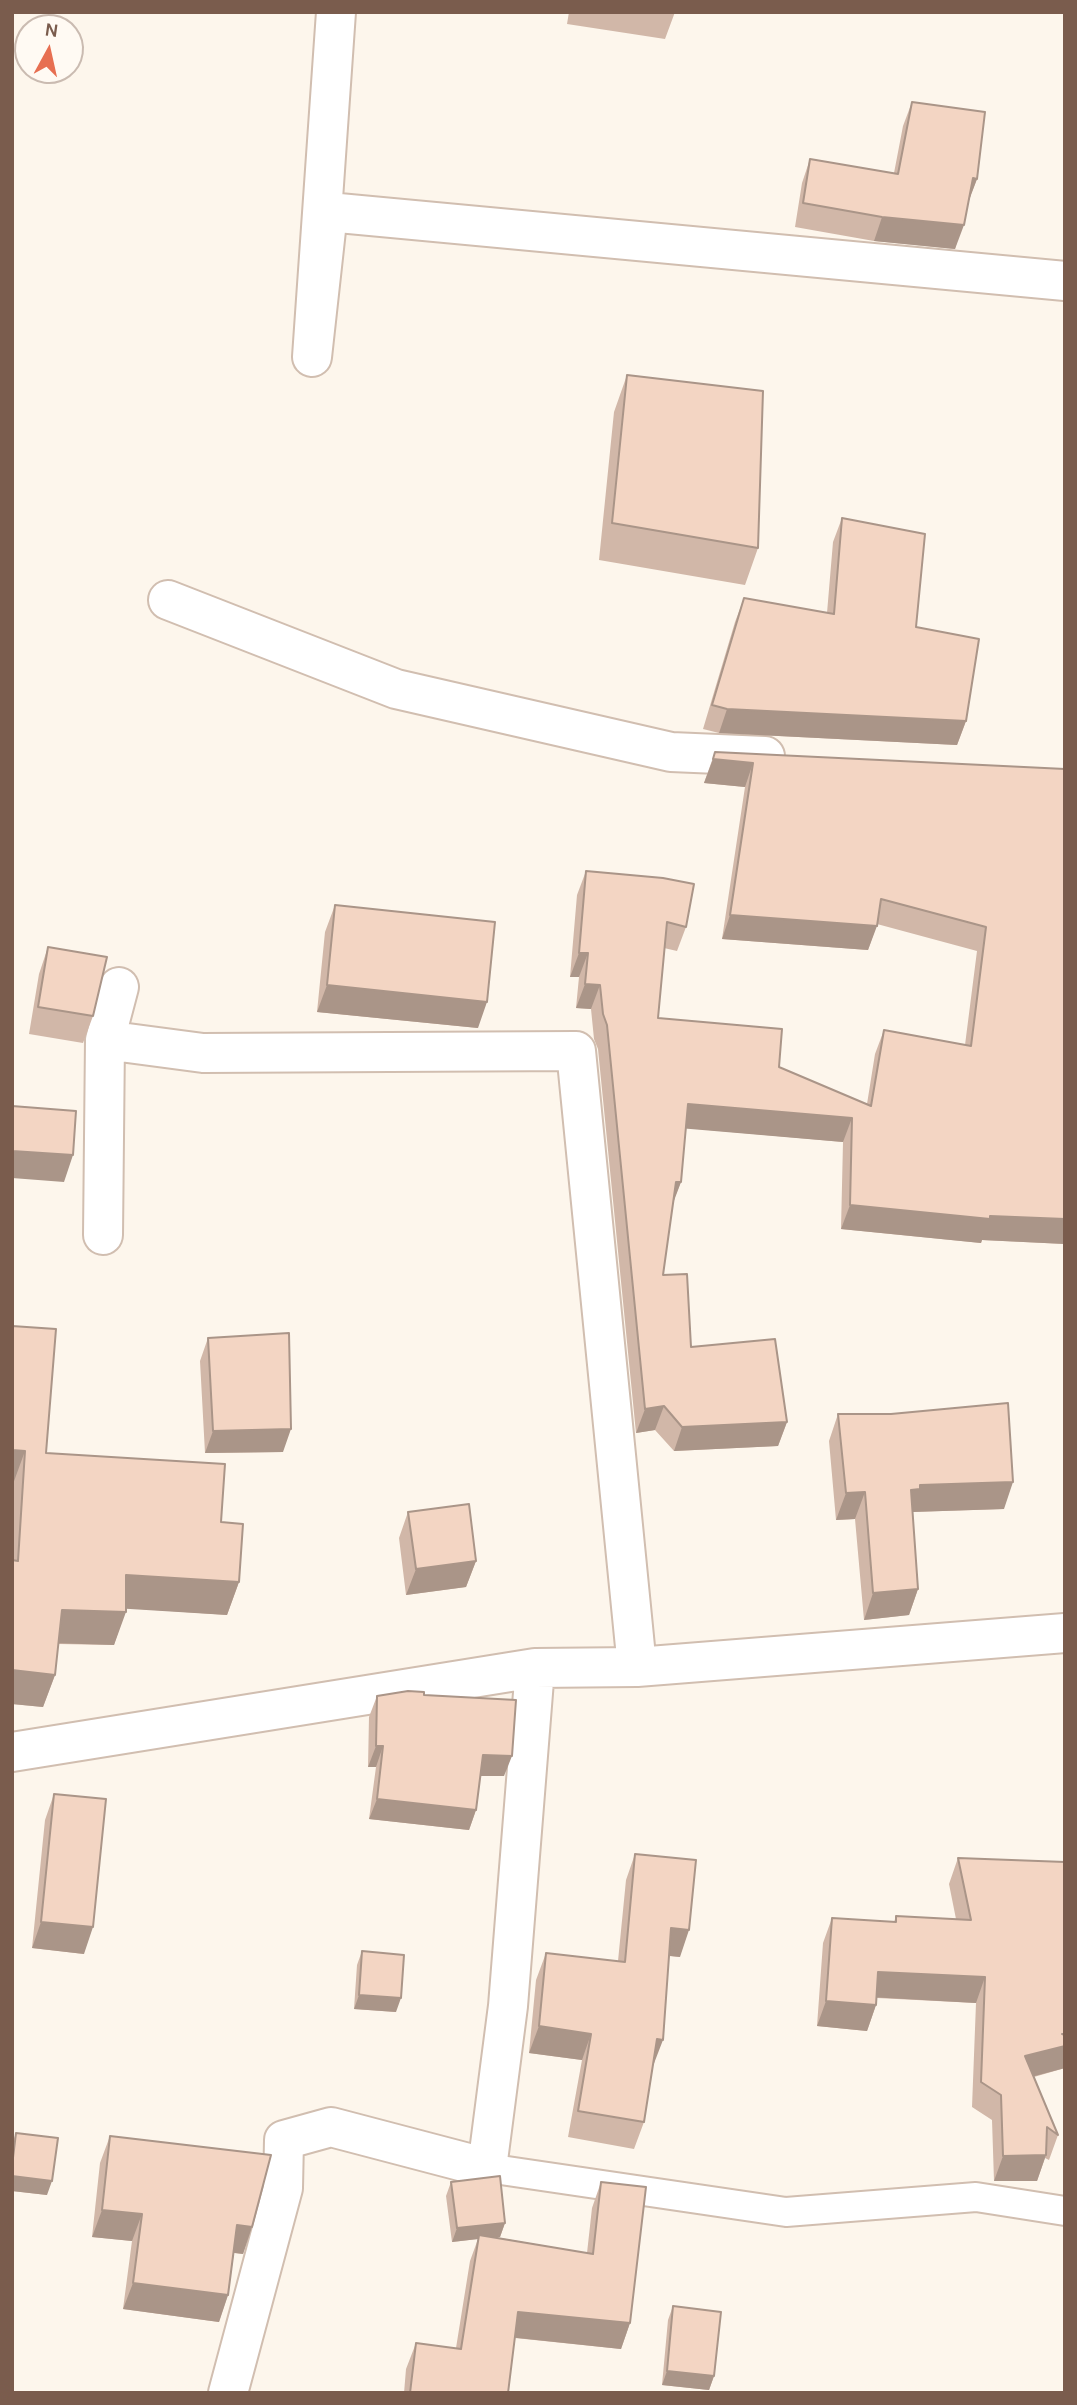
<!DOCTYPE html>
<html>
<head>
<meta charset="utf-8">
<style>
	body { margin:0 }
	#map { position:relative; width:1077px; height:2405px; overflow:hidden; background:#fdf6ec; font-family:Karla,sans-serif }
	canvas { display:block }
	.frame { position:absolute; inset:0; border:14px solid #7a5c4d; pointer-events:none }
	.north { position:absolute; left:14px; top:14px; width:70px; height:70px; box-sizing:border-box; background:#fffaf3; border:2px solid #cabbb1; border-radius:50%; rotate:8deg; font-size:19px; font-weight:700; line-height:28px; text-align:center; color:#7a5c4d }
	.north::after { content:''; display:block; margin:auto; width:24px; height:32px; background:#e76f51; clip-path:polygon(50% 0,100% 100%,50% 72%,0 100%) }
</style>
</head>
<body>
<div id="map">
<canvas width="1077" height="2405"></canvas>
<div class="frame"></div>
<div class="north">N</div>
</div>
<script>
const ctx = document.querySelector('canvas').getContext('2d');
ctx.lineJoin = 'round';
function trace(path, color, width, dash) { ctx.strokeStyle = color; ctx.lineWidth = width; ctx.lineCap = dash ? 'butt' : 'round'; ctx.setLineDash(dash || []); ctx.stroke(path); }
function fill(path, color) { ctx.fillStyle = color; ctx.fill(path, 'evenodd'); }
const service = new Path2D(`
	M487 2168 786 2212 976 2197 1065 2211`);
const minor = new Path2D(`
	M336 12 312 357 328 212 1065 281
	M168 600 396 689 671 752 765 756
	M105 1040 203 1053 576 1051 637 1667
	M103 1235 105 1040 119 987
	M12 1752 535 1668 637 1667 1065 1633
	M228 2393 283 2188 284 2140 331 2127 487 2168 508 2006 535 1668`);
trace(service, '#d1beb0', 32);
trace(minor, '#d1beb0', 42);
trace(service, '#fff', 28);
trace(minor, '#fff', 38);
fill(new Path2D(`
	M569 12H675L665 39 567 24Z
	M912 102 977 179 968 202 955 249 874 241 795 227 802 183 810 159 894 173 903 126Z
	M627 375 758 548 745 585 599 560 614 412Z
	M842 518 916 627 966 721 957 745 719 733 703 729 735 622 744 598 827 613 833 542Z
	M715 752 1065 769V1244L982 1240 981 1243 841 1229 843 1142 686 1128 681 1182 672 1204 663 1275 691 1347 787 1422 778 1446 674 1451 655 1430 636 1433 598 1049 594 1039 591 1009 576 1008 579 977H570L577 895 586 871 686 927 677 951 664 948 658 1018 867 1104 875 1054 884 1030 965 1045 977 951 877 924 868 950 722 939 745 787 704 783Z
	M335 905 478 1028 317 1012 325 932Z
	M48 947 93 1016 83 1043 29 1034 39 974Z
	M12 1326 46 1453 221 1522 239 1582 227 1615 126 1608 114 1645 58 1644 55 1675 43 1707 12 1704Z
	M208 1338 283 1452 205 1453 200 1361Z
	M838 1414 1004 1509 912 1512 918 1589 909 1615 864 1620 855 1519 836 1520 829 1441Z
	M408 1512 476 1561 466 1587 406 1595 399 1538Z
	M424 1695 504 1776H480L476 1810 469 1830 369 1819 376 1767H368L369 1717 377 1696Z
	M54 1794 84 1954 32 1948 45 1820Z
	M635 1854 680 1957 669 1956 644 2122 634 2149 568 2137 582 2060 529 2053 536 1980 546 1953 618 1961 626 1880Z
	M958 1858 1065 1862V2068L1034 2077 1058 2135 1049 2160 1045 2158 1037 2181H994L992 2120 972 2107 976 2003 877 1998 876 2005 867 2031 817 2026 823 1943 832 1918 894 1922 896 1916 956 1919 949 1884Z
	M362 1951 396 2012 354 2009 357 1965Z
	M16 2133 47 2195 12 2191V2144Z
	M110 2136 252 2227 243 2254 234 2253 228 2295 219 2322 123 2309 132 2241 92 2237 100 2163Z
	M451 2182 505 2223 500 2237H495L587 2253 592 2208 601 2182 630 2323 621 2349 515 2338 508 2393H404L406 2369 416 2343 456 2348 470 2261 478 2239 452 2242 446 2196Z
	M673 2306 714 2376 709 2390 662 2385 668 2320Z`), '#d1b7a8');
fill(new Path2D(`
	M973 178 977 179 968 203Z
	M882 217 964 225 955 249 874 241Z
	M727 709 966 721 957 745 719 733Z
	M713 759 753 763 745 787 704 783Z
	M730 915 877 926 868 950 722 939Z
	M579 953H588L579 977H570Z
	M585 984 600 985 591 1009 576 1008Z
	M327 985 487 1002 478 1028 317 1012Z
	M688 1104 852 1118 843 1142 679 1128Z
	M12 1151 73 1155 64 1182 12 1178Z
	M676 1182H681L672 1206Z
	M850 1205 990 1216 1065 1219V1244L982 1240 981 1243 841 1229Z
	M664 1406 655 1430 636 1433 645 1409Z
	M787 1422 778 1446 674 1451 682 1427Z
	M291 1429 283 1452 205 1453 213 1431Z
	M12 1450 25 1451 13 1484H12Z
	M1013 1482 1004 1509 912 1512 911 1490 920 1485Z
	M865 1492 855 1519 836 1520 846 1493Z
	M476 1561 466 1587 406 1595 416 1569Z
	M126 1575 239 1582 227 1615 114 1608Z
	M918 1589 909 1615 864 1620 873 1593Z
	M62 1610 126 1612 114 1645 50 1643Z
	M12 1670 55 1675 43 1707 12 1704Z
	M376 1746H383L376 1767H368Z
	M483 1755 512 1756 504 1776H475Z
	M377 1799 476 1810 469 1830 369 1819Z
	M41 1922 93 1927 84 1954 32 1948Z
	M671 1928 689 1930 680 1957 662 1955Z
	M878 1972 985 1977 976 2003 869 1997Z
	M359 1995 401 1998 396 2012 354 2009Z
	M826 2001 876 2005 867 2031 817 2026Z
	M539 2026 591 2034 582 2060 529 2053Z
	M1062 2034H1065V2068L1016 2081 1025 2056Z
	M657 2039 663 2040 653 2066Z
	M1046 2155 1037 2181H994L1003 2156Z
	M12 2176 52 2181 47 2195 12 2191Z
	M102 2210 142 2214 132 2241 92 2237Z
	M505 2223 500 2237 479 2239V2235L478 2239 452 2242 457 2228Z
	M237 2225 252 2227 243 2254 228 2252Z
	M133 2283 228 2295 219 2322 123 2309Z
	M518 2312 630 2323 621 2349 508 2337Z
	M667 2371 714 2376 709 2390 662 2385Z`), '#aa9588');
const building = new Path2D(`
	M912 102 985 112 977 179 973 178 964 225 882 217 803 203 810 159 898 174Z
	M627 375 763 391 758 548 612 523Z
	M842 518 925 534 916 627 979 639 966 721 727 709 712 705 744 598 834 614Z
	M715 752 1065 769V1219L990 1216V1219L850 1205 852 1118 688 1104 681 1182H676L663 1275 687 1274 691 1347 775 1339 787 1422 682 1427 664 1406 645 1409 607 1025 603 1014 600 985 585 984 588 953H579L586 871 663 878 694 884 686 927 667 922 658 1018 782 1029 779 1067 871 1106 884 1030 971 1046 986 927 881 899 877 926 730 915 753 763 713 759Z
	M335 905 495 922 487 1002 327 985Z
	M48 947 107 957 93 1016 38 1007Z
	M12 1106 76 1111 73 1155 12 1151Z
	M12 1326 56 1329 46 1453 225 1464 221 1522 243 1524 239 1582 126 1575V1612L62 1610 55 1675 12 1670V1560L18 1561 25 1451 12 1450Z
	M289 1333 291 1429 213 1431 208 1338Z
	M1008 1403 1013 1482 920 1485V1489L911 1490 918 1589 873 1593 865 1492 846 1493 838 1414H891Z
	M469 1504 476 1561 416 1569 408 1512Z
	M408 1691 424 1692V1695L516 1700 512 1756 483 1755 476 1810 377 1799 383 1746H376L377 1696Z
	M54 1794 106 1799 93 1927 41 1922Z
	M635 1854 696 1860 689 1930 671 1928 663 2040 657 2039 644 2122 578 2111 591 2034 539 2026 546 1953 625 1962Z
	M958 1858 1065 1862V2034H1062L1065 2035V2046L1025 2056 1058 2135 1047 2127 1046 2155 1003 2156 1001 2095 981 2082 985 1977 878 1972 876 2005 826 2001 832 1918 896 1922V1916L971 1920Z
	M362 1951 404 1955 401 1998 359 1995Z
	M16 2133 58 2138 52 2181 12 2176V2166Z
	M110 2136 271 2155 252 2227 237 2225 228 2295 133 2283 142 2214 102 2210Z
	M500 2176 505 2223 457 2228 451 2182Z
	M601 2182 646 2187 630 2323 518 2312 508 2393H410L416 2343 461 2349 479 2235 593 2254Z
	M673 2306 721 2312 714 2376 667 2371Z`);
fill(building, '#f3d5c3');
trace(building, '#aa9588', 2);
</script>
</body>
</html>
